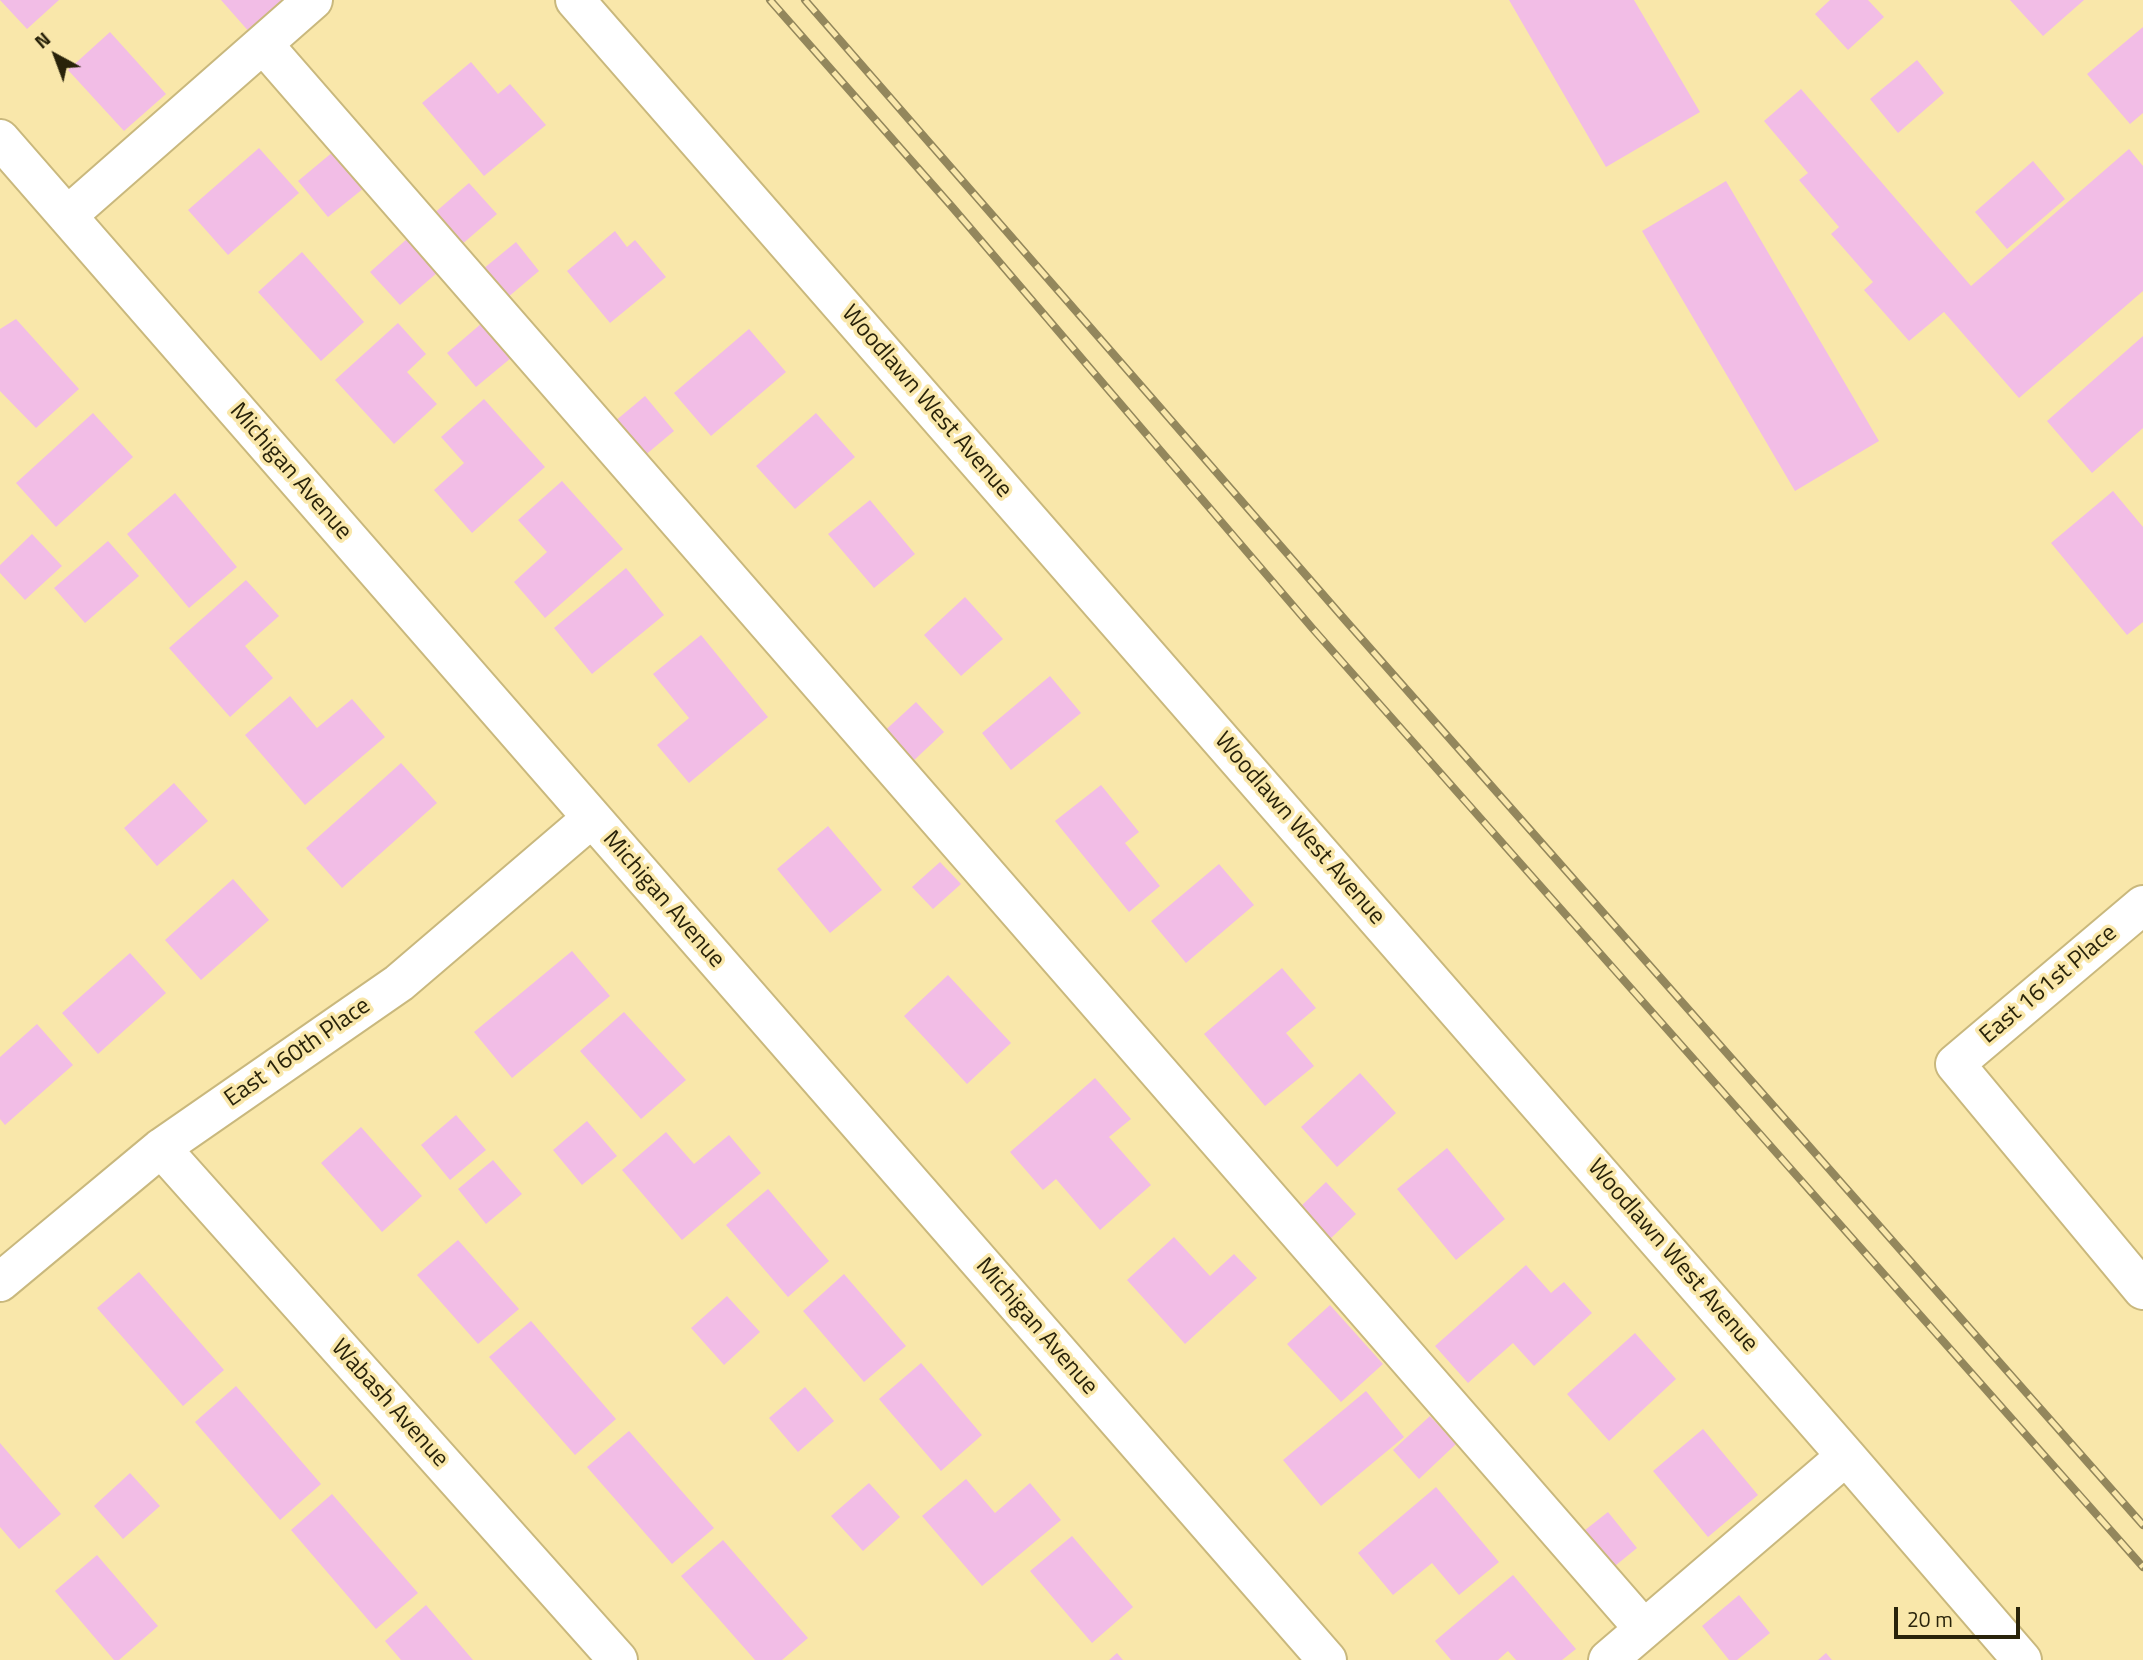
<!DOCTYPE html>
<html>
<head>
<meta charset="utf-8">
<style>
	body { margin:0 }
	#map { position:relative; width:2143px; height:1660px; overflow:hidden; background:#f9e7aa; font-family:"Titillium Web",sans-serif }
	canvas { display:block }
	.north { position:absolute; left:21px; top:21px; width:70px; height:70px; -webkit-text-stroke:5px #f9e7aa; paint-order:stroke; rotate:319deg; font-size:19px; font-weight:700; line-height:28px; text-align:center; color:#29230a }
	.north::after { content:''; display:block; margin:auto; width:24px; height:32px; background:#29230a; clip-path:polygon(50% 0,100% 100%,50% 72%,0 100%) }
	.scale { position:absolute; left:1894px; top:1607px; width:126px; height:32px; box-sizing:border-box; border:4px solid #29230a; border-top:0; padding-left:9px; font-size:21px; line-height:24px; white-space:nowrap; color:#29230a; -webkit-text-stroke:5px #f9e7aa; paint-order:stroke }
</style>
</head>
<body>
<div id="map">
<canvas width="2143" height="1660"></canvas>
<div class="north">N</div>
<div class="scale">20 m</div>
</div>
<script>
const ctx = document.querySelector('canvas').getContext('2d');
ctx.lineJoin = 'round';
function fill(path, color) { ctx.fillStyle = color; ctx.fill(path, 'evenodd'); }
function trace(path, color, width, dash) { ctx.strokeStyle = color; ctx.lineWidth = width; ctx.lineCap = dash ? 'butt' : 'round'; ctx.setLineDash(dash || []); ctx.stroke(path); }
function label(font, color, halo, rows, align = 'center') {
  ctx.font = font + ' "Titillium Web",sans-serif'; ctx.lineWidth = 7; ctx.setLineDash([]); ctx.textBaseline = 'middle'; ctx.strokeStyle = halo; ctx.fillStyle = color; for (const [text, x, y, turn = 0] of rows) {
    ctx.save(); ctx.translate(x, y); ctx.rotate((+turn || 0) * Math.PI / 180); ctx.textAlign = isNaN(turn) ? turn : align; if (halo) ctx.strokeText(text, 0, 0); ctx.fillText(text, 0, 0); ctx.restore();
  }
}
fill(new Path2D(`
	M0 0H59L27 29Z
	M221 0H289L251 34Z
	M1509 0H1634L1700 112 1606 167Z
	M1830 0H1868L1884 17 1848 50 1815 14Z
	M2010 0H2084L2043 36Z
	M2143 27V113L2130 124 2087 74Z
	M110 32 166 94 124 131 68 70Z
	M1917 60 1944 93 1898 133 1870 99Z
	M471 62 498 94 510 84 546 125 484 176 422 103Z
	M1801 89 1971 286 2129 149 2143 166V291L2019 398 1944 312 1909 341 1864 290 1873 282 1831 234 1839 227 1799 180 1808 173 1764 121Z
	M259 148 299 193 228 255 188 210Z
	M334 151 364 188 328 217 298 181Z
	M2033 161 2065 199 2007 249 1975 212Z
	M1726 181 1879 441 1795 491 1642 231Z
	M469 183 497 214 460 246 432 215Z
	M615 231 627 247 635 240 666 277 610 323 567 271Z
	M408 238 438 272 400 305 370 272Z
	M516 242 539 271 507 298 483 269Z
	M302 252 364 322 321 361 258 292Z
	M16 319 79 389 36 428 0 391V329Z
	M398 323 426 354 407 372 437 404 394 444 335 380Z
	M482 323 511 358 476 387 447 353Z
	M749 329 786 372 711 436 674 393Z
	M2143 336V428L2092 473 2047 421Z
	M645 396 674 431 637 462 608 427Z
	M484 399 545 467 472 533 434 490 464 463 441 437Z
	M93 413 133 457 56 527 16 483Z
	M816 413 855 457 795 509 756 466Z
	M562 481 623 549 545 618 514 582 547 552 518 520Z
	M2113 491 2143 527V622L2127 635 2051 543Z
	M175 493 237 567 189 608 127 534Z
	M870 500 915 554 874 588 828 534Z
	M32 534 62 566 25 600 0 573V565Z
	M108 541 139 576 85 623 54 588Z
	M626 568 664 615 592 674 554 628Z
	M246 580 279 616 245 646 273 678 230 717 169 648Z
	M965 597 1003 639 961 676 924 635Z
	M701 635 768 717 689 783 657 745 689 718 653 674Z
	M1050 676 1081 713 1011 770 982 733Z
	M290 696 317 728 352 699 385 737 305 805 245 735Z
	M916 702 944 732 908 766 879 736Z
	M401 763 437 803 342 888 306 848Z
	M174 783 208 821 157 866 124 828Z
	M1101 785 1139 832 1125 843 1160 886 1129 912 1055 821Z
	M828 826 882 890 830 933 777 869Z
	M940 862 961 884 933 909 912 887Z
	M1219 864 1254 905 1186 963 1151 921Z
	M233 879 269 920 201 980 165 940Z
	M572 951 610 996 512 1078 474 1032Z
	M130 953 166 993 98 1054 62 1013Z
	M1282 968 1316 1008 1286 1033 1314 1066 1265 1106 1204 1034Z
	M948 975 1011 1043 967 1084 904 1016Z
	M624 1012 686 1080 641 1119 580 1051Z
	M37 1024 73 1065 5 1125 0 1119V1057Z
	M1360 1073 1396 1113 1337 1167 1301 1127Z
	M1095 1078 1131 1119 1109 1137 1151 1185 1100 1230 1056 1179 1043 1190 1010 1152Z
	M456 1115 486 1150 450 1180 421 1145Z
	M587 1121 617 1156 582 1185 553 1150Z
	M361 1127 422 1196 382 1232 321 1163Z
	M666 1132 694 1164 729 1135 761 1173 682 1240 622 1170Z
	M1447 1148 1505 1219 1456 1260 1397 1189Z
	M493 1160 522 1194 486 1224 458 1189Z
	M1326 1182 1356 1214 1329 1240 1299 1208Z
	M768 1189 829 1261 788 1297 726 1225Z
	M1174 1237 1210 1276 1234 1254 1257 1278 1185 1344 1127 1280Z
	M458 1240 519 1309 478 1344 417 1275Z
	M1526 1265 1551 1293 1564 1282 1592 1313 1534 1366 1513 1343 1468 1383 1435 1346Z
	M139 1272 224 1370 183 1406 97 1308Z
	M844 1274 906 1346 864 1382 803 1311Z
	M727 1296 760 1332 724 1365 691 1328Z
	M1330 1305 1383 1364 1341 1402 1287 1344Z
	M531 1321 616 1419 575 1455 489 1357Z
	M1635 1333 1676 1379 1609 1441 1567 1394Z
	M921 1363 982 1435 941 1471 879 1399Z
	M236 1386 321 1484 280 1520 195 1422Z
	M805 1387 834 1421 798 1452 769 1418Z
	M1366 1391 1404 1437 1321 1506 1283 1460Z
	M1430 1416 1456 1444 1419 1479 1393 1450Z
	M1703 1429 1758 1495 1708 1537 1653 1471Z
	M629 1431 714 1528 672 1564 587 1467Z
	M0 1443 61 1514 19 1549 0 1527Z
	M130 1473 160 1506 123 1539 94 1506Z
	M966 1479 995 1513 1030 1483 1061 1520 982 1586 922 1516Z
	M869 1483 900 1517 863 1551 831 1516Z
	M1436 1487 1499 1562 1459 1595 1432 1563 1393 1595 1358 1553Z
	M332 1494 418 1593 376 1629 291 1530Z
	M1608 1512 1637 1548 1610 1570 1580 1534Z
	M1072 1536 1133 1607 1092 1643 1030 1571Z
	M723 1540 808 1638 782 1660H755L681 1576Z
	M97 1555 158 1626 119 1660H114L55 1591Z
	M1513 1575 1576 1649 1562 1660H1516L1508 1651 1498 1660H1451L1435 1641Z
	M1739 1595 1770 1633 1737 1660H1729L1702 1626Z
	M426 1605 473 1660H401L385 1641Z
	M1117 1653 1123 1660H1109Z
	M1826 1653 1832 1660H1818Z`), '#f2bde6');
const minor = new Path2D(`
	M575 0 1846 1456 2022 1660
	M263 44 1644 1629
	M0 139 1327 1660
	M67 216 313 0
	M2143 905 1955 1064 2143 1290
	M161 1148 618 1660
	M0 1282 161 1148 399 983 592 818
	M1608 1660 1846 1456`);
trace(minor, '#c9b87d', 42);
trace(minor, '#fff', 38);
const rail = new Path2D(`
	M770 0 953 208 1313 629 2143 1567
	M805 0 1346 621 2143 1525`);
trace(rail, '#93875c', 8);
trace(rail, '#f9e7aa', 5, [16]);
label('24px', '#29230a', '#f9e7aa', [
	["Woodlawn West Avenue",926,402,49],
	["Michigan Avenue",290,472,49],
	["Woodlawn West Avenue",1299,829,49],
	["Michigan Avenue",663,900,49],
	["East 161st Place",2049,985,-40],
	["East 160th Place",298,1053,-35],
	["Woodlawn West Avenue",1672,1256,49],
	["Michigan Avenue",1036,1327,49],
	["Wabash Avenue",389,1404,48]
]);
</script>
</body>
</html>
